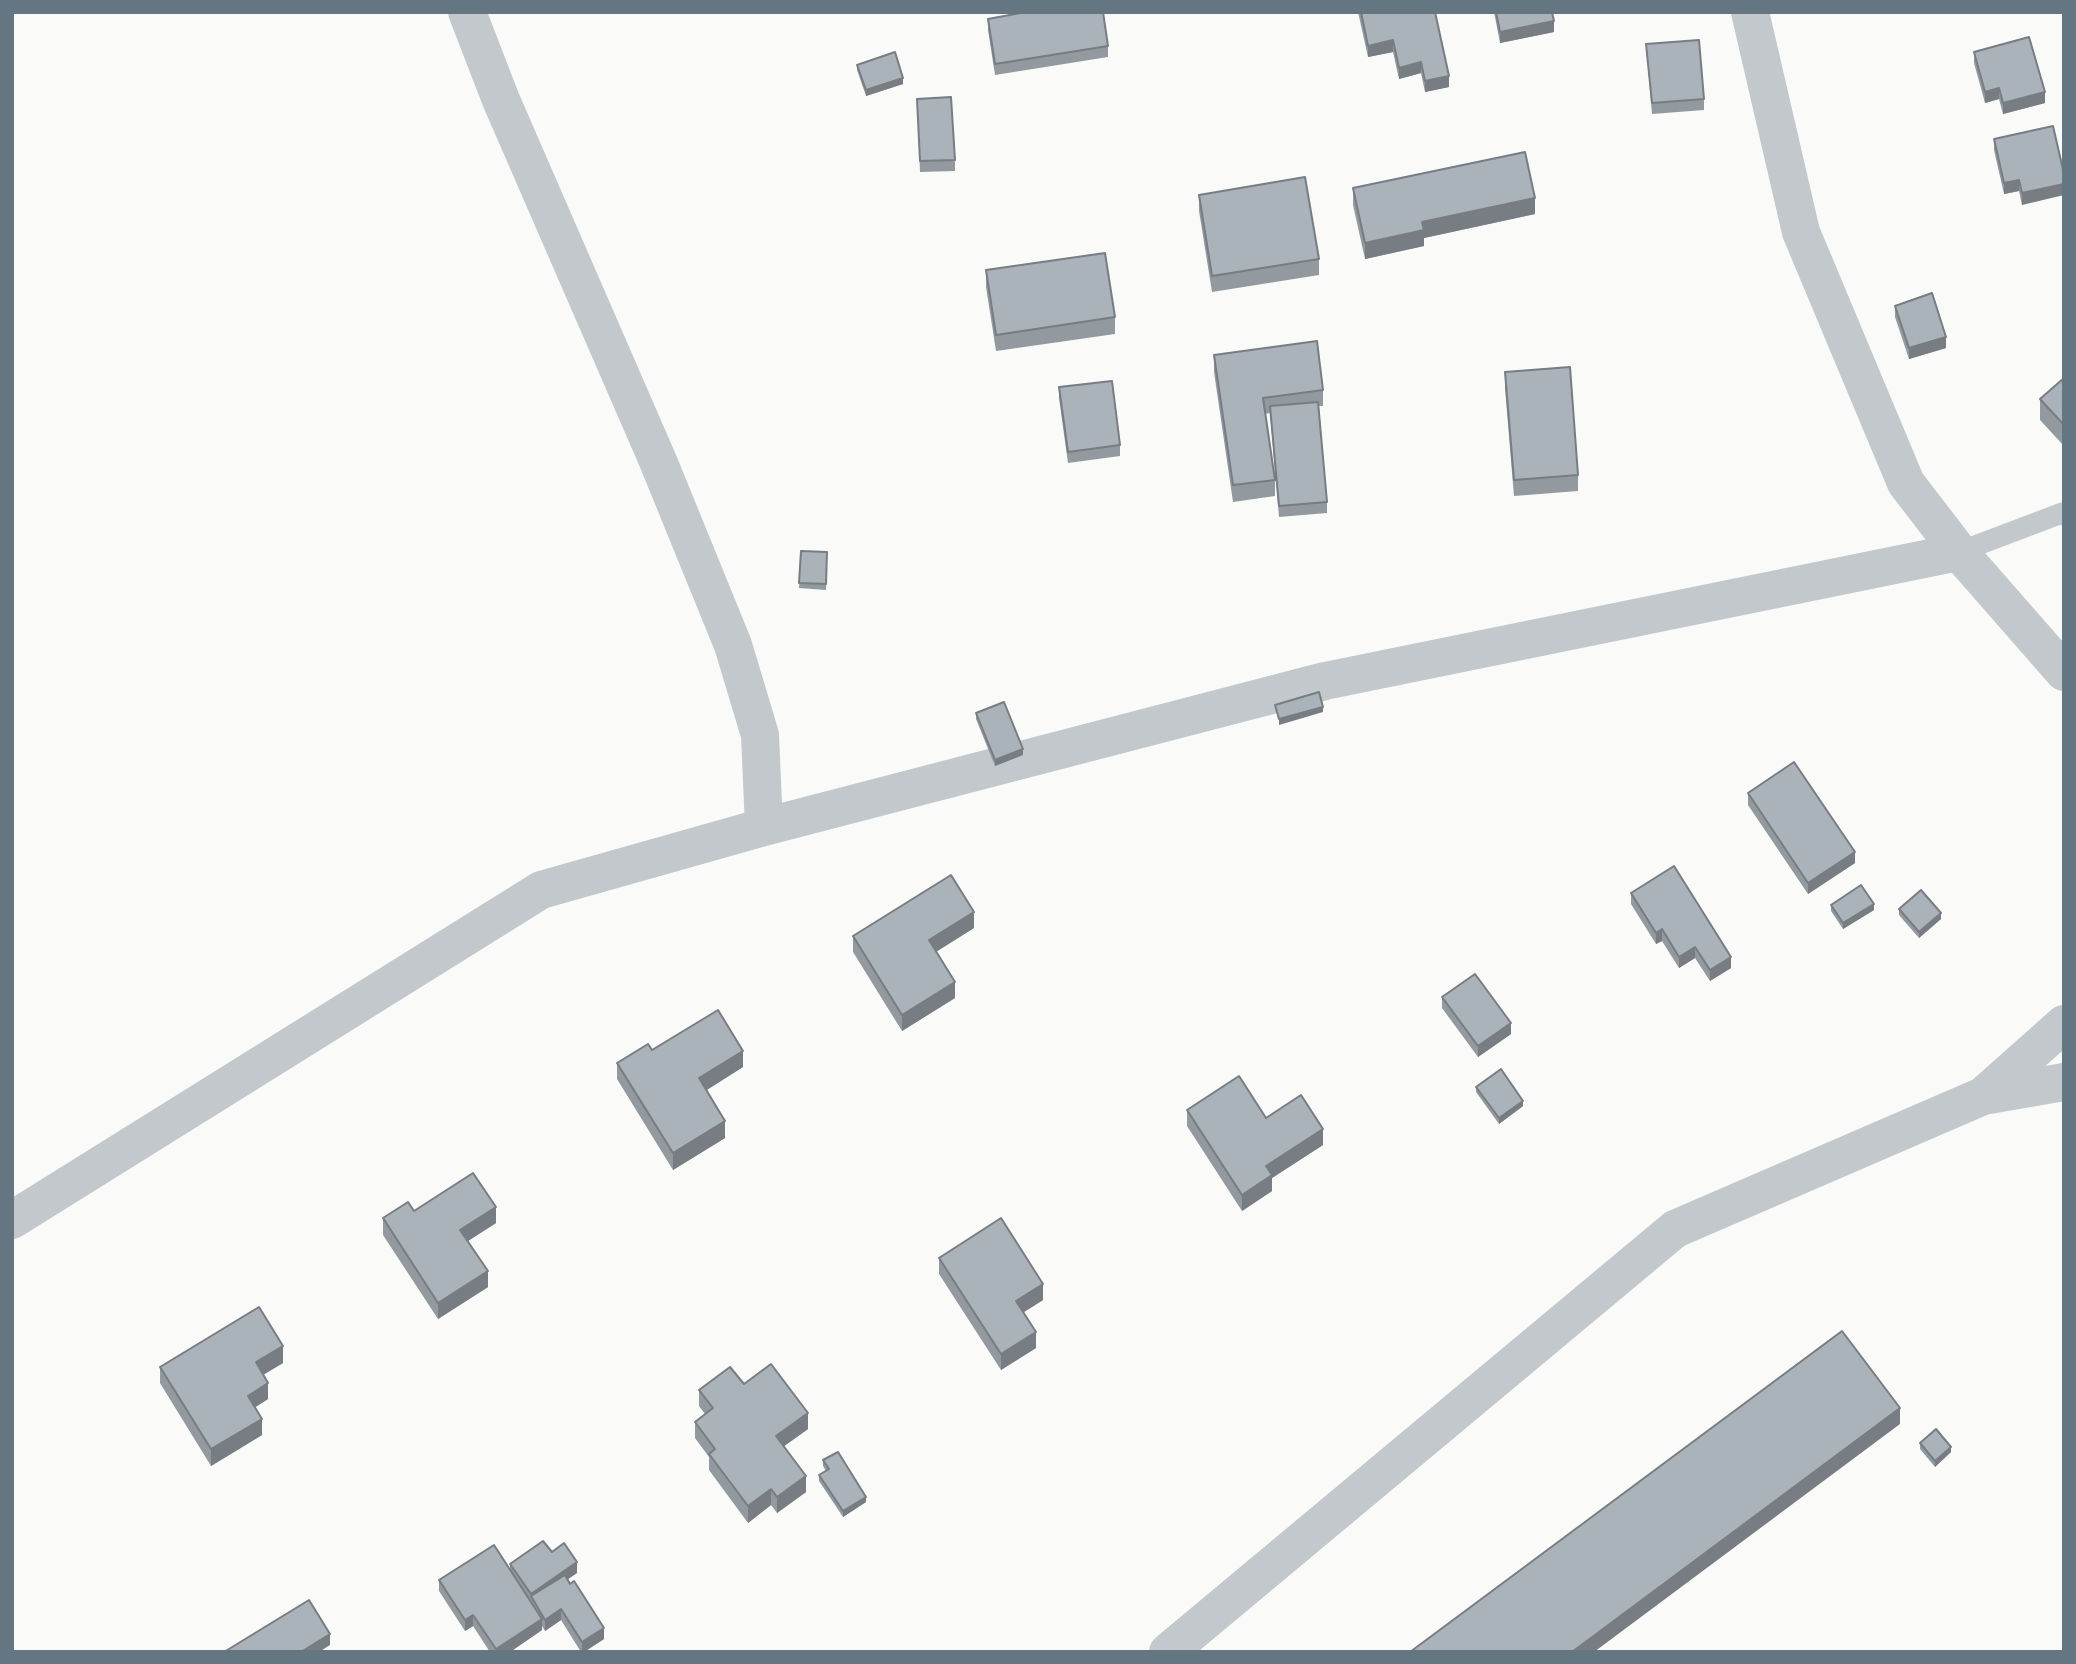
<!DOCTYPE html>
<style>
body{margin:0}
#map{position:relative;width:2076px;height:1664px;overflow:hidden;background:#fafaf8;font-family:"Roboto Condensed",sans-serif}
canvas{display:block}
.frame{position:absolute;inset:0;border:14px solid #657683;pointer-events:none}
</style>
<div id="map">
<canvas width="2076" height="1664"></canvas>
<div class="frame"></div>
</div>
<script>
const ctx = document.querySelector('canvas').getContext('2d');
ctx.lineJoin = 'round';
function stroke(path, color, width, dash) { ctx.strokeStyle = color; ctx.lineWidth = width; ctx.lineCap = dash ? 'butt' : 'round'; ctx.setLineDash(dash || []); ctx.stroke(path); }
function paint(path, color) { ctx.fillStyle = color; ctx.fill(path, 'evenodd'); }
const service = new Path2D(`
 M 1959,552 L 2062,513 L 2064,515`);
const minor = new Path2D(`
 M 467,12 L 501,100 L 658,461 L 733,645 L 760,735 L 764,827
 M 1750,12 L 1801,232 L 1906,483 L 1959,552 L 2064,672
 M 1983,1096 L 2064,1024
 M 12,1220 L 541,890 L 764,827 L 1325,681 L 1959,552
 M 1168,1652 L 1675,1229 L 1983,1096 L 2064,1082`);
const wall = new Path2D(`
 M 1358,12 L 1435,12 L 1449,87 L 1425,92 L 1421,73 L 1399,79 L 1393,52 L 1368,57 Z
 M 1494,12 L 1552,12 L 1554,32 L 1500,43 Z
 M 988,19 L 1108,46 L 1108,57 L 995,75 L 988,30 Z
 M 1646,44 L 1704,99 L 1704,110 L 1652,114 Z
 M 1974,52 L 2045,103 L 2003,114 L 1999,99 L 1985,103 L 1974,63 Z
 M 857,65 L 903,84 L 866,96 L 857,70 Z
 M 917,99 L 955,160 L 955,171 L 920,172 Z
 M 1994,139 L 2064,174 L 2022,205 L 2019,191 L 2004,194 L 1994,150 Z
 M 1353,188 L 1535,214 L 1424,238 L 1424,246 L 1365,259 L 1353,205 Z
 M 1199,195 L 1319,259 L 1319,275 L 1212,292 L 1199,211 Z
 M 986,270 L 1115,317 L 1115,334 L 996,351 L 986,287 Z
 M 1895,306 L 1946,348 L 1909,359 L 1895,317 Z
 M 1214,355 L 1323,390 L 1323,406 L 1319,406 L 1327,502 L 1327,513 L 1279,517 L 1270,413 L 1265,414 L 1275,480 L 1275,496 L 1233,502 L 1214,372 Z
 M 1505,372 L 1578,475 L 1578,491 L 1514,496 L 1505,388 Z
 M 2064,378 L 2064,446 L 2040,420 L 2040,399 Z
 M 1059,387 L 1120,445 L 1120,456 L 1068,463 L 1059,398 Z
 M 801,551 L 827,552 L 826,590 L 799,588 Z
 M 976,713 L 1023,755 L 995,766 L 976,719 Z
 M 1748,793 L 1855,863 L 1808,894 L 1748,805 Z
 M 1631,893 L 1731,968 L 1710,981 L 1695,958 L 1679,968 L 1662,941 L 1656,944 L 1631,904 Z
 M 1831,905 L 1874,910 L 1843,929 L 1831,911 Z
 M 1899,909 L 1941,919 L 1919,938 L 1899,915 Z
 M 974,928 L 936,952 L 955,998 L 902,1031 L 853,952 L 853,936 Z
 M 1442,997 L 1511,1034 L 1478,1057 L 1442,1008 Z
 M 652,1050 L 743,1067 L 706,1090 L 725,1138 L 673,1170 L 617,1079 L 617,1063 Z
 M 1476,1087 L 1523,1106 L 1499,1124 L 1476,1092 Z
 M 1187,1110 L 1266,1118 L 1323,1145 L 1272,1178 L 1272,1191 L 1242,1211 L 1187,1126 Z
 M 414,1211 L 496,1223 L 468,1241 L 488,1287 L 438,1319 L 383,1235 L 383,1218 Z
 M 939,1258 L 1043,1300 L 1024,1312 L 1036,1348 L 1001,1370 L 939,1274 Z
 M 283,1363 L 263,1375 L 268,1399 L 255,1407 L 262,1435 L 211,1466 L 160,1383 L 160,1367 Z
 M 744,1384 L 808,1429 L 784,1446 L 806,1492 L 777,1513 L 771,1505 L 748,1523 L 709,1470 L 709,1457 L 695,1438 L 695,1422 L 705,1414 L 699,1406 L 699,1390 Z
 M 1920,1443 L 1951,1452 L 1935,1467 L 1920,1449 Z
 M 823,1460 L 866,1502 L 843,1517 L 819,1481 L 819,1475 L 826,1471 L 823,1466 Z
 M 552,1552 L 577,1573 L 568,1579 L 604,1639 L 584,1652 L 581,1652 L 561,1620 L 545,1631 L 542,1626 L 542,1630 L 510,1652 L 490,1652 L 473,1626 L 465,1631 L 439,1591 L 439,1580 L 510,1570 L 510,1564 Z`);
const shadedWall = new Path2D(`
 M 1554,21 L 1554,32 L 1500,43 L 1500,32 Z
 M 1393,40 L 1393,52 L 1368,57 L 1368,46 Z
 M 1421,62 L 1421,73 L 1399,79 L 1399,68 Z
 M 1449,76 L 1449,87 L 1425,92 L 1425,81 Z
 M 903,78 L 903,84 L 866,96 L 866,90 Z
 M 1999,88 L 1999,99 L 1985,103 L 1985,92 Z
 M 2045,92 L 2045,103 L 2003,114 L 2003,103 Z
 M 2019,180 L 2019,191 L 2004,194 L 2004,183 Z
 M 2064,184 L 2064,195 L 2022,205 L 2022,193 Z
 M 1535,198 L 1535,214 L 1424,238 L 1424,246 L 1365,259 L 1365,243 L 1422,222 Z
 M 1946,337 L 1946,348 L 1909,359 L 1909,348 Z
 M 1323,707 L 1323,712 L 1279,725 L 1279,719 Z
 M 1023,749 L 1023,755 L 995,766 L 995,760 Z
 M 1855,852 L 1855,863 L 1808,894 L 1808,883 Z
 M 1874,904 L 1874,910 L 1843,929 L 1843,923 Z
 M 974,912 L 974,928 L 929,956 L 929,940 Z
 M 1941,913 L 1941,919 L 1919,938 L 1919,932 Z
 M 1662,929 L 1662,941 L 1656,944 L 1656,933 Z
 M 1695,947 L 1695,958 L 1679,968 L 1679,957 Z
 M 1731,957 L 1731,968 L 1710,981 L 1710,970 Z
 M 955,982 L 955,998 L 902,1031 L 902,1015 Z
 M 1511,1023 L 1511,1034 L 1478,1057 L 1478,1046 Z
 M 743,1051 L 743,1067 L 699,1095 L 699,1078 Z
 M 1523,1101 L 1523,1106 L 1499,1124 L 1499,1118 Z
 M 725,1121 L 725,1138 L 673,1170 L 673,1153 Z
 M 1323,1129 L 1323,1145 L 1272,1178 L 1272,1191 L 1242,1211 L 1242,1195 L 1266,1166 Z
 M 496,1207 L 496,1223 L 460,1246 L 460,1230 Z
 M 488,1271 L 488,1287 L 438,1319 L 438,1303 Z
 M 1043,1284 L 1043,1300 L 1016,1317 L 1016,1301 Z
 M 1036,1332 L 1036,1348 L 1001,1370 L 1001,1354 Z
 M 283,1346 L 283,1363 L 256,1379 L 256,1362 Z
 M 268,1383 L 268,1399 L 248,1412 L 248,1396 Z
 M 1900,1408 L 1900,1424 L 1594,1652 L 1572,1652 Z
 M 808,1413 L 808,1429 L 776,1452 L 776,1436 Z
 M 262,1419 L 262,1435 L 211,1466 L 211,1449 Z
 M 1951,1447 L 1951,1452 L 1935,1467 L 1935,1461 Z
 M 806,1476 L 806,1492 L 777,1513 L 777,1497 Z
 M 771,1489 L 771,1505 L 748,1523 L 748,1506 Z
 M 866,1497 L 866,1502 L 843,1517 L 843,1511 Z
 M 577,1562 L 577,1573 L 534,1602 L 531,1596 L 531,1594 Z
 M 561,1609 L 561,1620 L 545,1631 L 545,1620 Z
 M 473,1615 L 473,1626 L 465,1631 L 465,1620 Z
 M 542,1619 L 542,1630 L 510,1652 L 496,1652 L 496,1649 Z
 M 604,1628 L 604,1639 L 584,1652 L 582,1652 L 582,1642 Z
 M 330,1634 L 330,1645 L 319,1652 L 301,1652 Z`);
const building = new Path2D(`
 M 1026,12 L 1103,12 L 1108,46 L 995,64 L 988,19 Z
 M 1361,12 L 1435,12 L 1449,76 L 1425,81 L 1421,62 L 1399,68 L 1393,40 L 1368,46 Z
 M 1496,12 L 1552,12 L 1554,21 L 1500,32 Z
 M 2029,37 L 2045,92 L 2003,103 L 1999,88 L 1985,92 L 1974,52 Z
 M 1699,40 L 1704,99 L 1652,103 L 1646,44 Z
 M 895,52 L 903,78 L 866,90 L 857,65 Z
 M 951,97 L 955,160 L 920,161 L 917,99 Z
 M 2053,126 L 2064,174 L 2064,184 L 2022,193 L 2019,180 L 2004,183 L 1994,139 Z
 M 1525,152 L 1535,198 L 1422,222 L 1424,230 L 1365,243 L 1353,188 Z
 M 1305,177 L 1319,259 L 1212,276 L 1199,195 Z
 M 1105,253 L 1115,317 L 996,335 L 986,270 Z
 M 1932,293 L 1946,337 L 1909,348 L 1895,306 Z
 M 1317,341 L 1323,390 L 1263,398 L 1275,480 L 1233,485 L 1214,355 Z
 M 1570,367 L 1578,475 L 1514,480 L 1505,372 Z
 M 2064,378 L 2064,425 L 2040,399 Z
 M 1112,381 L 1120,445 L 1068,452 L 1059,387 Z
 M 1318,402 L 1327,502 L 1279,506 L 1270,406 Z
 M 801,551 L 827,552 L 826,584 L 799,583 Z
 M 1319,692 L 1323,707 L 1279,719 L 1275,705 Z
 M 1004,702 L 1023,749 L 995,760 L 976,713 Z
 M 1794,762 L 1855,852 L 1808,883 L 1748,793 Z
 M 1674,866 L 1731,957 L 1710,970 L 1695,947 L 1679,957 L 1662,929 L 1656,933 L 1631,893 Z
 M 951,875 L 974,912 L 929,940 L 955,982 L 902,1015 L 853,936 Z
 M 1861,885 L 1874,904 L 1843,923 L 1831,905 Z
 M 1921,890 L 1941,913 L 1919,932 L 1899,909 Z
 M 1475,974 L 1511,1023 L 1478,1046 L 1442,997 Z
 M 718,1010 L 743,1051 L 699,1078 L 725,1121 L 673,1153 L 617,1063 L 648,1044 L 652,1050 Z
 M 1501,1069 L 1523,1101 L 1499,1118 L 1476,1087 Z
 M 1239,1076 L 1266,1118 L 1301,1095 L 1323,1129 L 1266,1166 L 1272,1175 L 1242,1195 L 1187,1110 Z
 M 473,1173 L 496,1207 L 460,1230 L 488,1271 L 438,1303 L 383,1218 L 408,1202 L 414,1211 Z
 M 1001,1218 L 1043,1284 L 1016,1301 L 1036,1332 L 1001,1354 L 939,1258 Z
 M 259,1307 L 283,1346 L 256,1362 L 268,1383 L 248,1396 L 262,1419 L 211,1449 L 160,1367 Z
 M 1842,1331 L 1900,1408 L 1572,1652 L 1410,1652 Z
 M 771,1364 L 808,1413 L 776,1436 L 806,1476 L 777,1497 L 771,1489 L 748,1506 L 709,1454 L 715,1449 L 695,1422 L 713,1408 L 699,1390 L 730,1367 L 744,1384 Z
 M 1936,1429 L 1951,1447 L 1935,1461 L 1920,1443 Z
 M 838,1452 L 866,1497 L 843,1511 L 819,1475 L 829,1469 L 823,1460 Z
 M 543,1541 L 552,1552 L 564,1543 L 577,1562 L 531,1594 L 510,1564 Z
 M 494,1545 L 542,1619 L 496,1649 L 473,1615 L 465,1620 L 439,1580 Z
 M 565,1575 L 570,1584 L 574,1581 L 604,1628 L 582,1642 L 561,1609 L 545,1620 L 531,1596 Z
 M 309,1600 L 330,1634 L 301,1652 L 224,1652 Z`);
stroke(service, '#c3c8cc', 21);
stroke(minor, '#c3c8cc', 38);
paint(wall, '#929a9f');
paint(shadedWall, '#777d82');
paint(building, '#aab3b9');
stroke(building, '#777d82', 2);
</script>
